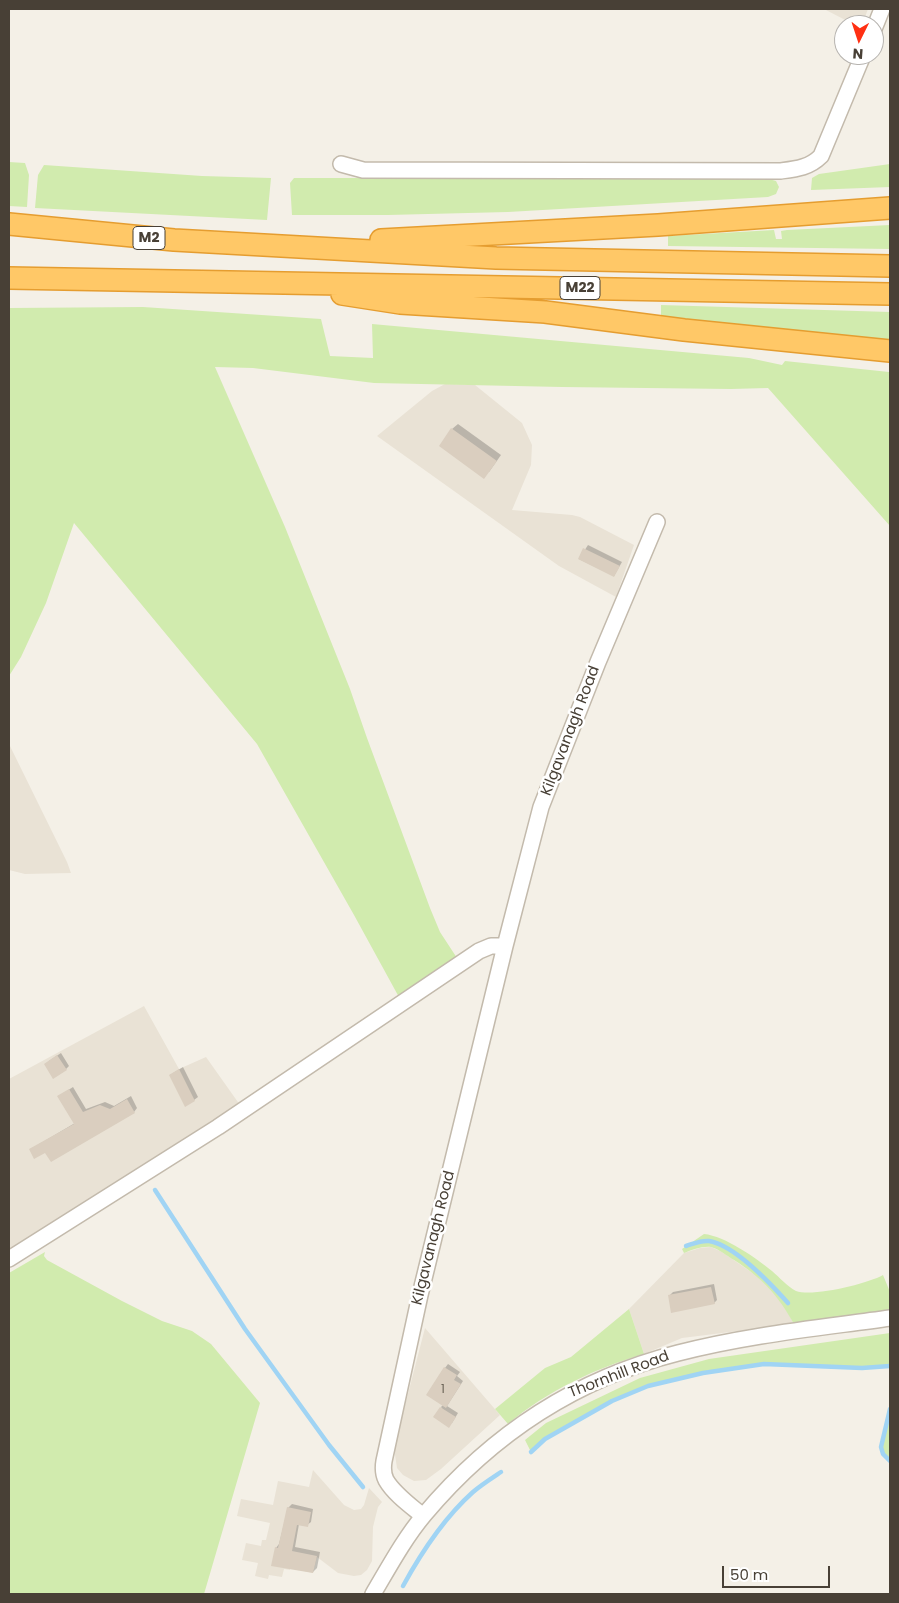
<!DOCTYPE html>
<style>
body{margin:0}
#map{position:relative;width:899px;height:1603px;overflow:hidden;background:#f4f0e7;font-family:Poppins,sans-serif}
canvas{display:block}
.frame{position:absolute;inset:0;border:10px solid #484036;pointer-events:none}
.north{position:absolute;left:834px;top:15px;width:50px;height:50px;box-sizing:border-box;background:#fff;border:1px solid #b6b3af;border-radius:50%;rotate:184deg;font-size:14px;font-weight:700;line-height:20px;text-align:center;color:#484036}
.north::after{content:'';display:block;margin:auto;width:18px;height:22px;background:#ff3013;clip-path:polygon(50% 0,100% 100%,50% 72%,0 100%)}
.scale{position:absolute;left:722px;top:1566px;width:108px;height:22px;box-sizing:border-box;border:2px solid #484036;border-top:0;padding-left:6px;font-size:15px;line-height:18px;white-space:nowrap;color:#484036;-webkit-text-stroke:4px #fff;paint-order:stroke}
</style>
<div id="map">
<canvas width="899" height="1603"></canvas>
<div class="frame"></div>
<div class="north">N</div>
<div class="scale">50 m</div>
</div>
<script>
const ctx = document.querySelector('canvas').getContext('2d');
ctx.lineJoin = 'round';
function paint(path, color) { ctx.fillStyle = color; ctx.fill(path, 'evenodd'); }
function stroke(path, color, width, dash) { ctx.strokeStyle = color; ctx.lineWidth = width; ctx.lineCap = dash ? 'butt' : 'round'; ctx.setLineDash(dash || []); ctx.stroke(path); }
function label(font, color, halo, rows, align = 'center') {
  ctx.font = font + ' Poppins,sans-serif'; ctx.lineWidth = 5; ctx.setLineDash([]); ctx.textBaseline = 'middle'; ctx.strokeStyle = halo; ctx.fillStyle = color; for (const [text, x, y, turn = 0] of rows) {
    ctx.save(); ctx.translate(x, y); ctx.rotate((+turn || 0) * Math.PI / 180); ctx.textAlign = isNaN(turn) ? turn : align; if (halo) ctx.strokeText(text, 0, 0); ctx.fillText(text, 0, 0); ctx.restore();
  }
}
const residential = new Path2D(`
 M 824,9 L 868,9 L 862,25 L 855,25 Z
 M 445,384 L 475,385 L 522,423 L 532,445 L 531,465 L 512,510 L 572,515 L 580,517 L 634,545 L 616,597 L 559,566 L 377,436 L 432,391 Z
 M 9,744 L 67,862 L 71,873 L 25,874 L 9,870 Z
 M 144,1006 L 179,1069 L 206,1057 L 240,1105 L 115,1186 L 9,1250 L 9,1079 Z
 M 711,1247 L 722,1252 L 757,1276 L 783,1303 L 794,1324 L 682,1338 L 644,1354 L 629,1309 L 684,1253 L 700,1248 Z
 M 425,1328 L 500,1415 L 441,1469 L 426,1480 L 414,1481 L 403,1475 L 397,1468 L 394,1448 Z
 M 313,1470 L 344,1505 L 354,1510 L 361,1509 L 364,1505 L 369,1488 L 382,1502 L 378,1507 L 373,1527 L 372,1561 L 367,1570 L 361,1575 L 354,1576 L 338,1573 L 317,1557 L 313,1573 L 290,1568 L 290,1570 L 284,1569 L 282,1577 L 269,1575 L 268,1579 L 255,1576 L 258,1563 L 242,1560 L 246,1543 L 261,1546 L 262,1540 L 266,1540 L 270,1523 L 237,1516 L 241,1499 L 273,1505 L 278,1481 L 309,1487 Z`);
const green = new Path2D(`
 M 9,162 L 25,163 L 29,175 L 27,207 L 9,206 Z
 M 890,164 L 890,187 L 811,190 L 812,178 L 819,174 Z
 M 44,165 L 202,176 L 271,178 L 267,220 L 35,208 L 38,175 Z
 M 294,178 L 765,178 L 776,181 L 779,187 L 776,194 L 768,197 L 508,212 L 388,215 L 292,215 L 290,183 Z
 M 890,225 L 890,249 L 668,246 L 668,236 L 774,230 L 776,239 L 782,239 L 781,231 L 787,230 Z
 M 661,305 L 890,312 L 890,341 L 661,317 Z
 M 143,307 L 321,319 L 330,356 L 373,358 L 372,324 L 749,358 L 782,365 L 785,361 L 889,372 L 890,526 L 768,388 L 731,389 L 562,387 L 374,383 L 253,368 L 215,367 L 285,527 L 350,689 L 367,738 L 430,908 L 440,932 L 457,958 L 400,999 L 354,915 L 257,744 L 74,523 L 46,603 L 21,657 L 9,676 L 9,308 Z
 M 704,1234 C 725,1236 756,1258 772,1271 C 779,1277 788,1287 796,1291 C 813,1297 867,1284 883,1275 L 890,1292 L 890,1311 L 794,1324 C 778,1295 762,1278 734,1260 C 727,1256 719,1249 711,1247 C 702,1246 692,1250 684,1253 L 682,1249 Z
 M 45,1252 L 44,1256 L 47,1260 L 122,1301 L 162,1321 L 192,1331 L 211,1344 L 260,1403 L 204,1594 L 9,1594 L 9,1273 Z
 M 629,1309 L 644,1354 C 596,1368 547,1391 508,1424 L 495,1409 L 545,1368 L 571,1357 Z
 M 890,1333 L 890,1366 L 862,1368 L 764,1364 L 703,1373 L 648,1386 L 612,1401 L 545,1439 L 531,1452 L 525,1440 L 546,1423 L 640,1378 L 709,1359 Z
 M 890,1409 L 890,1461 L 883,1454 L 881,1447 Z`);
const shadow = new Path2D(`
 M 458,424 L 501,455 L 489,472 L 452,429 Z
 M 588,545 L 622,562 L 614,576 L 579,559 Z
 M 61,1053 L 69,1066 L 66,1069 L 49,1061 Z
 M 183,1067 L 198,1097 L 194,1100 L 170,1075 Z
 M 73,1087 L 86,1109 L 105,1102 L 114,1106 L 131,1096 L 137,1108 L 134,1112 L 46,1151 L 31,1149 L 75,1123 L 59,1096 Z
 M 714,1284 L 717,1300 L 714,1303 L 669,1296 L 673,1292 Z
 M 448,1364 L 460,1372 L 457,1376 L 463,1381 L 447,1406 L 458,1413 L 452,1423 L 441,1407 L 443,1405 L 445,1368 Z
 M 292,1504 L 313,1509 L 311,1522 L 307,1525 L 299,1524 L 295,1547 L 320,1552 L 317,1568 L 313,1572 L 276,1548 L 279,1544 L 288,1508 Z`);
const stream = new Path2D(`
 M 155,1190 L 245,1329 L 329,1445 L 363,1487
 M 686,1246 C 693,1244 701,1240 709,1241 C 734,1245 771,1284 788,1303
 M 890,1409 L 881,1447 L 883,1454 L 890,1461
 M 531,1452 L 545,1439 L 612,1401 L 648,1386 L 703,1373 L 764,1364 L 862,1368 L 890,1366
 M 403,1586 C 421,1553 445,1517 473,1492 C 481,1485 492,1478 501,1472`);
const building = new Path2D(`
 M 451,428 L 497,461 L 484,479 L 439,446 Z
 M 583,548 L 620,566 L 614,577 L 578,559 Z
 M 57,1055 L 67,1070 L 53,1079 L 44,1064 Z
 M 179,1069 L 195,1101 L 185,1107 L 169,1075 Z
 M 69,1089 L 83,1112 L 100,1105 L 110,1109 L 127,1099 L 135,1113 L 51,1162 L 45,1153 L 34,1159 L 29,1149 L 74,1124 L 57,1096 Z
 M 711,1287 L 715,1304 L 671,1313 L 668,1295 Z
 M 444,1367 L 457,1375 L 454,1380 L 461,1384 L 446,1408 L 426,1395 Z
 M 440,1407 L 456,1417 L 449,1428 L 433,1417 Z
 M 287,1507 L 311,1512 L 308,1527 L 297,1525 L 292,1551 L 317,1556 L 313,1573 L 271,1566 L 275,1547 L 278,1548 Z`);
const minor = new Path2D(`
 M 874,29 L 882,9
 M 341,164 L 363,170 L 780,171 C 796,169 809,168 821,156 L 863,55
 M 9,1259 L 218,1127 L 479,951 L 491,946 L 505,946
 M 423,1516 C 411,1506 394,1494 386,1480 C 383,1474 383,1467 384,1461 L 420,1295 L 505,946 L 541,807 L 598,662 L 657,522
 M 373,1594 C 389,1567 404,1539 424,1515 C 492,1434 575,1379 678,1353 C 747,1335 819,1328 890,1318`);
const highway = new Path2D(`
 M 9,224 L 174,240 L 496,258 L 890,266
 M 381,240 L 658,225 L 890,208
 M 9,278 L 890,294
 M 342,294 L 400,303 L 545,312 L 684,330 L 890,351`);
const numberNames = [
 ["1",443,1390]
];
const shields = [
 [149,238,32],
 [580,288,40]
];
const shieldNames = [
 ["M2",149,238],
 ["M22",580,288]
];
const streetNames = [
 ["Kilgavanagh Road",571,731,-69],
 ["Kilgavanagh Road",434,1238,-76],
 ["Thornhill Road",619,1375,-21]
];
paint(residential, '#e9e2d5');
paint(green, '#d1ebae');
paint(shadow, '#0003');
stroke(stream, '#a0d4f4', 4.5);
paint(building, '#dacebf');
stroke(minor, '#c3baac', 18);
stroke(highway, '#e59d30', 24);
stroke(minor, '#fff', 15);
stroke(highway, '#ffc867', 21);
label('12px', '#6c6458', null, numberNames);
for (const [x, y, w] of shields) { const box = new Path2D(); box.roundRect(x - w / 2, y - 11.5, w, 23, 4); ctx.fillStyle = '#fff'; ctx.fill(box); stroke(box, '#484036', 1); }
label('bold 14px', '#484036', null, shieldNames);
label('15px', '#484036', '#fff', streetNames);
</script>
